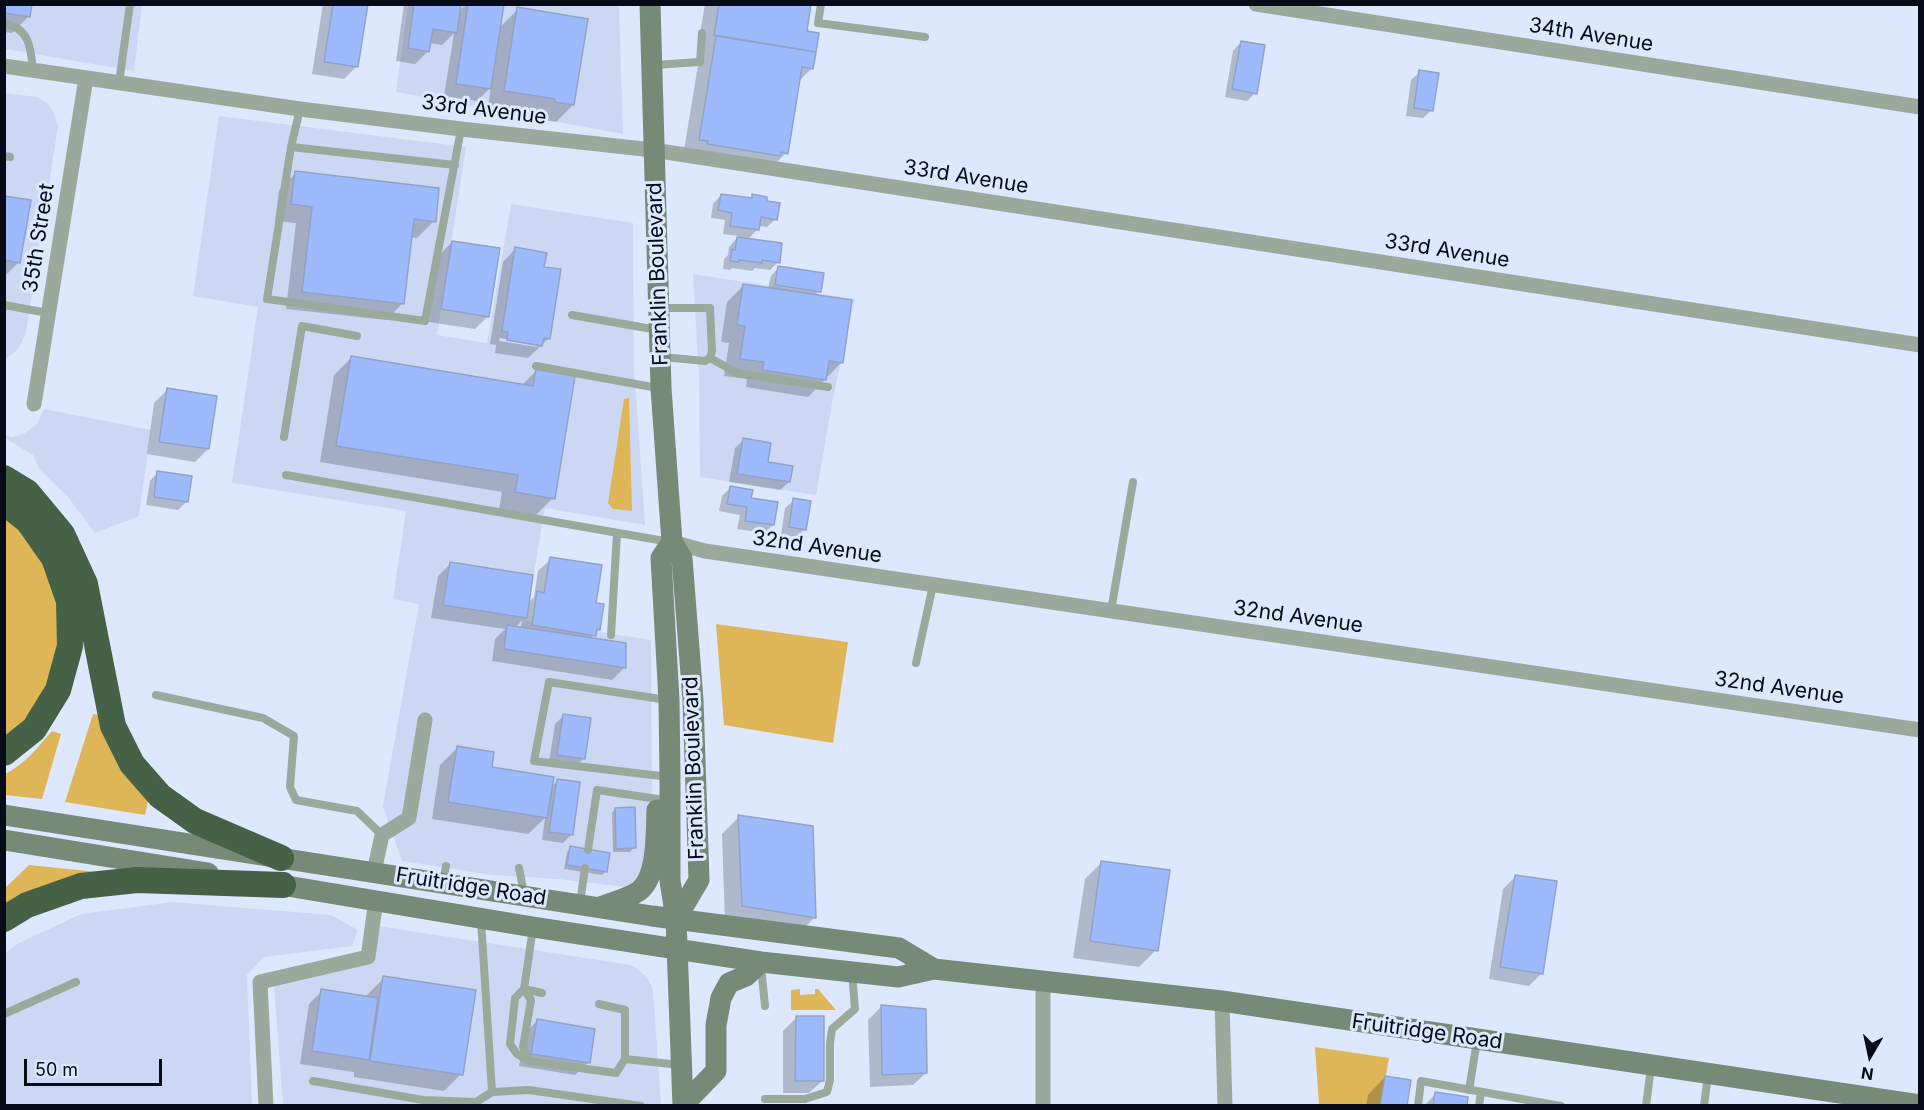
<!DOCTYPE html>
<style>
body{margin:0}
#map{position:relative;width:1924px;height:1110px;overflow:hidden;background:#dde8fe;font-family:Inter,sans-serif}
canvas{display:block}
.frame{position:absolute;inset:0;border:6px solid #060b17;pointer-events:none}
.north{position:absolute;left:1840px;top:1026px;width:60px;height:60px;-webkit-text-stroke:4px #dde8fe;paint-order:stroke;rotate:189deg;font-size:16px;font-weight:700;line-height:24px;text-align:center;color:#060b17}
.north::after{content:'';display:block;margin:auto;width:21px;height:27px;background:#060b17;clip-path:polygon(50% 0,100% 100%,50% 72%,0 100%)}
.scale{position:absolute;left:24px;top:1059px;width:138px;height:27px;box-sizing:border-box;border:3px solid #060b17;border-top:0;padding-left:8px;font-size:18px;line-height:21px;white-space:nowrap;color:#060b17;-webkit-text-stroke:4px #dde8fe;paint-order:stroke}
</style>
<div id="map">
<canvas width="1924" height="1110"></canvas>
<div class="frame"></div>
<div class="north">N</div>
<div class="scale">50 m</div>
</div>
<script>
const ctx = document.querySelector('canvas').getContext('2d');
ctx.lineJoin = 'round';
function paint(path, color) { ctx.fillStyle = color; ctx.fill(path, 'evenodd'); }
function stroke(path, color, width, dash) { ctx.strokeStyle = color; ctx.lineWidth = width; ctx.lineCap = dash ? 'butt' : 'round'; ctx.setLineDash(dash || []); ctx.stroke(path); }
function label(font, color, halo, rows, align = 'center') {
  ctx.font = font + ' Inter,sans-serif'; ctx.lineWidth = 6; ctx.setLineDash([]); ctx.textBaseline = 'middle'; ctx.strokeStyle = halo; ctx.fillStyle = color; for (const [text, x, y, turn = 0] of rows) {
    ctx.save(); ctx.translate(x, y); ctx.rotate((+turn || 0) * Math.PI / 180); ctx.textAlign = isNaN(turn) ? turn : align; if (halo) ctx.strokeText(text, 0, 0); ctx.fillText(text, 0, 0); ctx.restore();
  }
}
const built = new Path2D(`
 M 611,4 L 619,6 L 623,134 L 396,92 L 408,5 Z
 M 4,5 L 142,5 L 134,71 L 5,49 Z
 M 5,93 L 37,97 L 46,102 L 53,111 L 58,126 L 26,333 L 18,349 L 5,360 Z
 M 219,116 L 466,147 L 437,335 L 487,343 L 511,204 L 633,223 L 634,367 L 645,525 L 545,508 L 526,620 L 651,640 L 652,811 L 647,865 L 634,883 L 624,887 L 558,879 L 492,875 L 402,861 L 383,806 L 419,604 L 393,599 L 406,511 L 232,483 L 258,307 L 193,296 Z
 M 693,274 L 855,299 L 833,398 L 816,495 L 700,477 L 699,379 Z
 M 44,409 L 151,430 L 139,516 L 95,533 L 68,497 L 40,470 L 33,455 L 5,438 L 5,435 L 13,437 L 25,433 L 37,424 Z
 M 173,902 L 331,915 L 358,930 L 352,946 L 264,957 L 247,975 L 252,1105 L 5,1105 L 4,955 L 17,944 L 81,914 Z
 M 378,926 L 631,965 L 637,969 L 647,977 L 653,990 L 661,1105 L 283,1105 L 274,985 L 370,963 Z`);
const green = new Path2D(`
 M 629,398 L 632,511 L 613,509 L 608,503 L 624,399 Z
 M 5,512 L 30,534 L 60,601 L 60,631 L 53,672 L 30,714 L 5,742 Z
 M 716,624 L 848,642 L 833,743 L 724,725 Z
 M 93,714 L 101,715 L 148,801 L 145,815 L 65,802 Z
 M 52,731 L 61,734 L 42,799 L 5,795 L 5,774 C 24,765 38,747 52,731 Z
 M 29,865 L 108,873 L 5,910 L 5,888 Z
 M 800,989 L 800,995 L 815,994 L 815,989 L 818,989 L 836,1010 L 791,1010 L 791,990 Z
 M 1315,1047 L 1389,1058 L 1381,1105 L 1319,1105 Z`);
const shadow = new Path2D(`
 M 4,4 L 29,16 L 12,33 L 4,32 Z
 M 323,4 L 366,4 L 357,66 L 344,79 L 312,74 Z
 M 404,4 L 459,4 L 458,12 L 466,4 L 495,4 L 499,28 L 518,9 L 573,105 L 556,122 L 538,119 L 538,116 L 488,108 L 491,87 L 477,101 L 444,96 L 454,33 L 442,45 L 429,43 L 428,51 L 415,64 L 396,61 Z
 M 705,4 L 809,4 L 805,33 L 817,35 L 812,68 L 798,82 L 786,153 L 769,170 L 683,156 L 700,53 L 697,52 Z
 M 1241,42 L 1255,93 L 1247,101 L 1225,97 L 1233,51 Z
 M 1420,72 L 1432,110 L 1423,118 L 1406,116 L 1411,80 Z
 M 296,173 L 434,221 L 417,238 L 410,237 L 403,303 L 386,320 L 286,309 L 296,223 L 275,221 L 279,190 Z
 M 721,195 L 749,199 L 753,196 L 776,219 L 767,227 L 758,226 L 758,229 L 747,240 L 778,262 L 770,270 L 755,268 L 752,271 L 732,268 L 730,270 L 723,269 L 724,259 L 728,255 L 729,247 L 739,236 L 723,234 L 725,220 L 711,218 L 713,204 Z
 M 4,197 L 19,262 L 4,277 Z
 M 452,242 L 488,316 L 475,329 L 429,322 L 439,255 Z
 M 515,249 L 543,268 L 549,338 L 528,358 L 495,353 L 496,345 L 490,344 L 503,262 ZM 500,338 L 539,344 L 537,347 L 499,341 Z
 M 779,267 L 819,291 L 814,296 L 841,363 L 808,397 L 746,387 L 747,379 L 724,376 L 729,343 L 721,342 L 727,302 L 744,285 L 768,289 L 771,276 Z
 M 351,358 L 522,385 L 536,371 L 553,498 L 536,515 L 499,509 L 502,492 L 320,462 L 334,375 Z
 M 167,390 L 208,449 L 195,462 L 147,454 L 154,403 Z
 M 743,440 L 766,463 L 789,482 L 780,490 L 729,482 L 735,448 Z
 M 158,472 L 187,501 L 178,510 L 146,505 L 150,481 Z
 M 730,488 L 750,499 L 773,525 L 764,533 L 737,529 L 740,515 L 719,511 L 722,496 Z
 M 794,500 L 805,529 L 796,537 L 781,535 L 785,508 Z
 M 551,559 L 599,629 L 590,639 L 625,667 L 612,680 L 492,661 L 495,639 L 505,629 L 431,618 L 438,576 L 450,564 L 528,603 L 534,597 L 538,571 ZM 522,620 L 521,628 L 516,627 Z
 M 564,715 L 584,758 L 575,767 L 549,762 L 555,724 Z
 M 457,748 L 490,769 L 550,788 L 557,781 L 571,835 L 563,843 L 542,840 L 545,818 L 528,834 L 432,819 L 440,765 Z
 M 615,809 L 634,848 L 630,852 L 613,852 L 612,813 Z
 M 739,817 L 815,917 L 798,934 L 725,923 L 722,834 Z
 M 570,848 L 606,871 L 602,875 L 564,869 L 567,852 Z
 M 1102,862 L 1156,950 L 1139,967 L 1073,958 L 1085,879 Z
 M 1515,877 L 1542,973 L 1529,986 L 1489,979 L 1503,889 Z
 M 384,978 L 461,1074 L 444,1091 L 354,1077 L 354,1072 L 300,1064 L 309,1004 L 322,991 L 366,998 L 367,995 Z
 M 881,1007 L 926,1073 L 913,1085 L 870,1087 L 868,1020 Z
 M 796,1018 L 822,1081 L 809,1093 L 783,1093 L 783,1031 Z
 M 537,1021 L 588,1063 L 575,1075 L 519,1066 L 525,1033 Z
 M 1385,1077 L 1406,1106 L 1366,1106 L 1368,1095 Z
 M 1435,1094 L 1466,1106 L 1424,1106 Z`);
const building = new Path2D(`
 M 4,4 L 32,4 L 30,17 L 4,13 Z
 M 333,4 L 368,4 L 358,67 L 324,62 Z
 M 414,4 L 461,4 L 457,33 L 433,29 L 429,52 L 408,48 Z
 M 468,4 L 504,4 L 491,89 L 456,84 Z
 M 719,4 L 811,4 L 807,31 L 819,33 L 816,52 L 714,35 Z
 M 517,7 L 588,19 L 574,105 L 554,102 L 555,99 L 504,91 Z
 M 716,36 L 816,52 L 813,69 L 802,67 L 788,154 L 781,152 L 780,156 L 707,144 L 708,141 L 699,140 Z
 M 1241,41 L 1265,45 L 1257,94 L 1232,89 Z
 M 1419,70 L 1439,73 L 1433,111 L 1414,108 Z
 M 295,171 L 439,188 L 436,222 L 414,219 L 404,304 L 302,292 L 312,207 L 291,204 Z
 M 721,194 L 752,198 L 752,194 L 767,197 L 767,201 L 780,203 L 777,220 L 761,217 L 759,230 L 730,226 L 732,213 L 718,210 Z
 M 4,196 L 31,200 L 20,263 L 4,260 Z
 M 737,237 L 782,243 L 780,263 L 762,260 L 762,263 L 739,260 L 739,262 L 730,261 L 732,249 L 735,250 Z
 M 452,241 L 500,248 L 489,317 L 441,309 Z
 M 515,247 L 547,253 L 544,267 L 561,269 L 550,339 L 544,338 L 542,346 L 507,340 L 508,332 L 502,331 Z
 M 778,266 L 824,273 L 821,292 L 775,285 Z
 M 743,284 L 852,300 L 843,363 L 829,361 L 826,380 L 762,370 L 764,362 L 740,359 L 745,326 L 737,325 Z
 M 351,356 L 533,386 L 536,369 L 575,376 L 555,499 L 515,492 L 518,475 L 336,446 Z
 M 167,388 L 217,396 L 209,449 L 159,442 Z
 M 743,438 L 771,443 L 768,462 L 793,466 L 790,482 L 737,474 Z
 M 157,471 L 192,476 L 188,502 L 154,497 Z
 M 730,486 L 753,490 L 751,498 L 778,502 L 774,525 L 745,521 L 747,507 L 727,504 Z
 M 793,498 L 811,501 L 806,530 L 789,527 Z
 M 550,557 L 602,565 L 596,603 L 604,604 L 600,630 L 597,629 L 596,636 L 532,625 L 537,591 L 544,593 Z
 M 450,562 L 533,575 L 527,618 L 443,605 Z
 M 507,625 L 626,643 L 626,668 L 504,649 Z
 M 563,714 L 591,718 L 585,759 L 557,755 Z
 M 457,746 L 494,752 L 492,767 L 554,777 L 547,818 L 448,802 Z
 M 557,779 L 580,782 L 573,835 L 549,832 Z
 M 635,807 L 636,848 L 616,849 L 615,808 Z
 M 738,815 L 813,826 L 816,918 L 742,906 Z
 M 570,846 L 610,853 L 607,872 L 567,865 Z
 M 1101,861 L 1170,870 L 1158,951 L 1090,941 Z
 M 1515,875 L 1557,881 L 1543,974 L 1500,967 Z
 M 383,976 L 476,990 L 463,1075 L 370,1061 Z
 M 321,989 L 378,998 L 369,1060 L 312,1051 Z
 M 881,1005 L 926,1009 L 927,1073 L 882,1075 Z
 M 796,1016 L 824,1016 L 824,1081 L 795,1081 Z
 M 537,1019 L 595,1029 L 590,1063 L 531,1054 Z
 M 1385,1076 L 1411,1080 L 1407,1106 L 1380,1106 Z
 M 1435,1092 L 1468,1097 L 1467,1106 L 1433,1106 Z`);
const lane = new Path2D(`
 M 821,4 L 818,23 L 925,37
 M 4,24 C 30,27 31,50 33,71
 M 654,65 L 700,62 L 702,33
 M 119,83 L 130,4
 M 300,109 L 291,147 L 267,299 L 425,321 L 461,129
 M 291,147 L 455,165
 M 4,156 L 10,157
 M 4,305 L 48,313
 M 660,308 L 710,308 L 712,351 L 710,358 L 705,361 L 662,357
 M 572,315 L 658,330
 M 710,358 L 737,373 L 828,387
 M 536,366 L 658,388
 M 284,437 L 302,326 L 357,336
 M 286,475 L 670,542
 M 1111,611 L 1133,482
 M 611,635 L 617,533
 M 916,663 L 933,585
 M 156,695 L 263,718 L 294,736 L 290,787 L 296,800 L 357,811 L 382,835
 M 667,700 L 549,682 L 534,761 L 669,777
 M 588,850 L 597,790 L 658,799
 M 519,868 L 524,893
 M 443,882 L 446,866
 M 580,903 L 585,868
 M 481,920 L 492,1092
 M 533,928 L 524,989 L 542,993
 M 761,966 L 765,1006
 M 599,1004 L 625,1010 L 625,1059 L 680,1065
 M 4,1014 L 76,982
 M 529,1061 L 523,1047 L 531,1000 L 524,989 L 515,998 L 510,1044 L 517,1054 L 529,1061 L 616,1073 L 625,1059
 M 313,1081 L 423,1100 L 476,1102 L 492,1092 L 529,1090 L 641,1106
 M 1469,1090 L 1477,1041
 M 765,1099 L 805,1099 L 827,1092 L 830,1080 L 830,1043 L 832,1029 L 855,1009 L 852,972
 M 1418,1106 L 1421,1081 L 1561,1106
 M 1479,1106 L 1481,1092
 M 1646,1106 L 1651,1067
 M 1704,1106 L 1708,1075`);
const street = new Path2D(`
 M 1256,4 L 1920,107
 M 4,66 L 300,109 L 461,129 L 653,150 L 1920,345
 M 34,404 L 86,78
 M 672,542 L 705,551 L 1920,730
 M 374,872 L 382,835 L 409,818 L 425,720
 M 1222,1001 L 1225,1106
 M 266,1106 L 260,982 L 368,957 L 376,900
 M 1043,1106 L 1043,981`);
const secondary = new Path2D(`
 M 650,4 L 661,388 L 672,542 L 682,558 L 693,700 L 699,880 L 676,919
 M 672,542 L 661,558 L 669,700 L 670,777 L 670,881 L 676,919 L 683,1106
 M 4,815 L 652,916 L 899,948 L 934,969
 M 4,840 L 208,873
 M 269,883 L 533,927 L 761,962 L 898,977 L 934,969 L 1222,1001 L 1920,1105
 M 600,907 C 613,902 629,898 639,891 C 658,877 656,832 657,810
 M 683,1105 L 716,1071 L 716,1025 L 721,998 L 729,983 L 746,976 L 761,962`);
const highway = new Path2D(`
 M 4,478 L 27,492 L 62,534 L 85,584 L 113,726 L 132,764 L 160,796 L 195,821 L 281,858
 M 4,502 L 28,521 L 54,558 L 69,601 L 70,646 L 58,690 L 34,729 L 4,753
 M 4,919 L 27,905 L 81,886 L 137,880 L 283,885`);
const streetNames = [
 ["34th Avenue",1591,35,9],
 ["33rd Avenue",484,110,7],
 ["33rd Avenue",966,177,9],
 ["35th Street",39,238,-81],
 ["33rd Avenue",1447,251,9],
 ["Franklin Boulevard",658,274,-92],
 ["32nd Avenue",817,547,8],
 ["32nd Avenue",1298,617,8],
 ["32nd Avenue",1779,688,8],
 ["Franklin Boulevard",694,768,-92],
 ["Fruitridge Road",471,887,9],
 ["Fruitridge Road",1427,1032,8]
];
paint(built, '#ccd8f3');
paint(green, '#deb658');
paint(shadow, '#0003');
paint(building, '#9dbafc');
stroke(building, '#92a2c5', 1.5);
stroke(lane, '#9ba99c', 8);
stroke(street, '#9ba99c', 15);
stroke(secondary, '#768b77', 21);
stroke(highway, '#456247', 26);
label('21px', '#060b17', '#dde8fe', streetNames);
</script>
